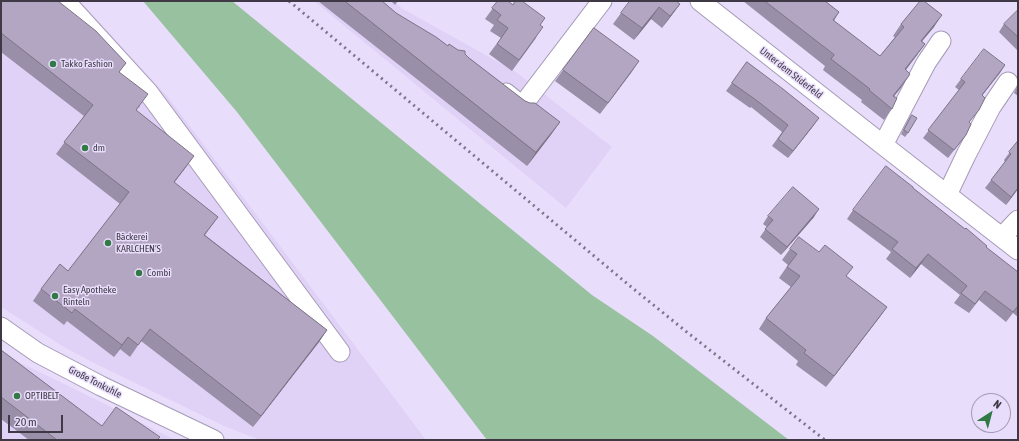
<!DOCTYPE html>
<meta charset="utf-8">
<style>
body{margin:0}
#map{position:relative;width:1019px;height:441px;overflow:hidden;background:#e9ddfc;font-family:"Asap Condensed",sans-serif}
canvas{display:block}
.frame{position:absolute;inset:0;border:2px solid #3e3945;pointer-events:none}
.north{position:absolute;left:971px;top:393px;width:40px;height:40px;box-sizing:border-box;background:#e9ddfc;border:1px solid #a59bb3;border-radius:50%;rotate:36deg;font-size:11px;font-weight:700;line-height:16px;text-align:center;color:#3e3945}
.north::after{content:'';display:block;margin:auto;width:14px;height:18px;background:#317945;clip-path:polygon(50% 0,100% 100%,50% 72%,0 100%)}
.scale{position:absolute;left:8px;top:415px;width:55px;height:18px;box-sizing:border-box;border:2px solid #3e3945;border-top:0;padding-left:5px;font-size:12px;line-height:14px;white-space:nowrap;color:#3e3945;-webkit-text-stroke:3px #e9ddfc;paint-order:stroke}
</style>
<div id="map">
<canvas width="1019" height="441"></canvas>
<div class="frame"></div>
<div class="north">N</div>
<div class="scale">20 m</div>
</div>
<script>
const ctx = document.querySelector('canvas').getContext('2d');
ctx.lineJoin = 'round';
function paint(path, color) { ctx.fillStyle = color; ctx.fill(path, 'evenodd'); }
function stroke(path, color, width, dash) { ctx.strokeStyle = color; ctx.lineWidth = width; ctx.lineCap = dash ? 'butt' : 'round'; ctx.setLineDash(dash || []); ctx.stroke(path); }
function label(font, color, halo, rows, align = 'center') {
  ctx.font = font + ' "Asap Condensed",sans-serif'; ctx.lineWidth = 3; ctx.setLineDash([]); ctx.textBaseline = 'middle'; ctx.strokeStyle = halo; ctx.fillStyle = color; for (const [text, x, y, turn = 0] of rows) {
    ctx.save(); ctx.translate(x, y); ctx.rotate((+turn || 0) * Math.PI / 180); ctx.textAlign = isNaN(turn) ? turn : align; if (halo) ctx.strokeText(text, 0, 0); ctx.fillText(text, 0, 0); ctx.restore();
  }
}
const built = new Path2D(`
 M 1,1 L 80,1 L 167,96 L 426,440 L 260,440 L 224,426 L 94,363 L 64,347 L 1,307 Z
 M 314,1 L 393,1 L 403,9 L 516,72 L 612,147 L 566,208 Z
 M 1,350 L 19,362 L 101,402 L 175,440 L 1,440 Z`);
const green = new Path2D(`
 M 143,1 L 232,1 L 592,295 L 653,336 L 789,440 L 487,440 L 237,112 Z`);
const minor = new Path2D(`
 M 65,1 L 148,92 L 340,352
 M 700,1 L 883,145 L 1018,250
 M 506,93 L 522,106 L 602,1
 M 883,145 L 926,63 L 941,41
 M 947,195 L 966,155 L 991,107 L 1008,82
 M 1002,237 L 1018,220
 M 1,327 L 38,353 L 101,386 L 214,440`);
const rail = new Path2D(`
 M 289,1 L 630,286 L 688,333 L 825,440`);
const wall = new Path2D(`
 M 1,1 L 110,46 L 126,63 L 119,72 L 140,106 L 136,110 L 186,167 L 174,183 L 218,217 L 205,235 L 327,330 L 319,342 L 253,427 L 141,341 L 130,357 L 120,349 L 114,357 L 67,321 L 64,325 L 33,301 L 41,289 L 68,271 L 120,204 L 56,154 L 84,116 L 1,52 Z
 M 318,1 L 382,1 L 396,13 L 448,46 L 465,54 L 469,58 L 525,101 L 560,122 L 550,136 L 527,166 Z
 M 391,1 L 398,1 L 395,5 Z
 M 498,1 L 540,25 L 536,38 L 512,71 L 489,54 L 501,38 L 490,31 L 494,25 L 485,19 Z
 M 743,1 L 825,1 L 839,12 L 834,21 L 880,56 L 895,37 L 893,36 L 901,24 L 934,27 L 922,41 L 925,44 L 917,55 L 906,70 L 908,77 L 894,96 L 892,109 L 884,120 L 861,102 L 862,100 L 823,70 L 825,66 Z
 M 680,4 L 662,28 L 651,19 L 634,40 L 613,24 L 621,13 Z
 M 1018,10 L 1018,51 L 999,32 L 1004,24 Z
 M 639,61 L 600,114 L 555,81 L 563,70 Z
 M 747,62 L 814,125 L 788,158 L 772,146 L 782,132 L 751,107 L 750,108 L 726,91 Z
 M 1005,65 L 982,96 L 969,122 L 966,135 L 948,158 L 923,138 L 959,90 L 955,87 L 961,79 Z
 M 1018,85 L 1018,96 L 1014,93 Z
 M 912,115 L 908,133 L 905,137 L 901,134 L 909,119 Z
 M 1018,141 L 1018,189 L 1006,205 L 985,188 L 1005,162 L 1004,160 Z
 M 913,188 L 986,248 L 1018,272 L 1018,317 L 1013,313 L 1006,322 L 979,300 L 969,313 L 954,303 L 960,295 L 921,264 L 910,278 L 886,259 L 891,252 L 847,219 L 853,210 Z
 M 768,216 L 814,217 L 781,255 L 760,237 L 767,227 L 763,224 Z
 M 790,249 L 846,276 L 887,307 L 879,318 L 826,387 L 796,365 L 798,361 L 759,329 L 766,318 L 791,287 L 779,278 L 788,265 L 782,260 Z
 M 1,350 L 102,426 L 158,440 L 29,440 L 1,419 Z`);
const shadedWall = new Path2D(`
 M 680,4 L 672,15 L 662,28 L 670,16 Z
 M 659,7 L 651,19 L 634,40 L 642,28 Z
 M 942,15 L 934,27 L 913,52 L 921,41 Z
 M 925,44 L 917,55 L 897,81 L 905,69 Z
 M 639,61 L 631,73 L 600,114 L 608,103 Z
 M 1005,65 L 1000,73 L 976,103 L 982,95 Z
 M 908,77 L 900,89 L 885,107 L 893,96 Z
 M 819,118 L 814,125 L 788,158 L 793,151 Z
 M 560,122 L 550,136 L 527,166 L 536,152 Z
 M 194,156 L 186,167 L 165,194 L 174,182 Z
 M 1018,188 L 1018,189 L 1006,205 L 1011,197 Z
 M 819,209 L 814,217 L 781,255 L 787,247 Z
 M 928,254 L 921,264 L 910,278 L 916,268 Z
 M 887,307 L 879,318 L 826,387 L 834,376 Z
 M 327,330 L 319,342 L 253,427 L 261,416 Z
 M 128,337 L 120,349 L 114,357 L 122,345 Z`);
const building = new Path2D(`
 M 1,1 L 58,1 L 96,31 L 110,46 L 126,63 L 119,72 L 148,94 L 136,110 L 194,156 L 174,182 L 218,217 L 204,235 L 327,330 L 261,416 L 150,329 L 138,345 L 128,337 L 122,345 L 75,309 L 72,313 L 41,289 L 60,264 L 68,271 L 129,192 L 64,142 L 93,105 L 1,33 Z
 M 345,1 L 382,1 L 396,13 L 436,37 L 448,46 L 449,44 L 458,50 L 465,51 L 465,54 L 469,58 L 525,101 L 530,103 L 535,103 L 560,122 L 536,152 Z
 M 498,1 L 508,1 L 513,5 L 515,1 L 522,1 L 545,18 L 540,25 L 543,27 L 519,60 L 497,44 L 508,28 L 497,20 L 501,15 L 492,8 Z
 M 630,1 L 676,1 L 680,4 L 670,16 L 659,7 L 642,28 L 621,13 Z
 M 765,1 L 825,1 L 839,12 L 833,20 L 880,56 L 904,27 L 901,24 L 920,1 L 924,1 L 942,15 L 921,41 L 925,44 L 905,69 L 910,74 L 908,77 L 893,96 L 897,98 L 892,109 L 869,90 L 870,89 L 831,59 L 834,55 Z
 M 1018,10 L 1018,37 L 1004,24 Z
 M 594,28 L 639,61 L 608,103 L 563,70 Z
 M 984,49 L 1005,65 L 982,95 L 985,98 L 979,110 L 969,122 L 971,124 L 966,135 L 954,150 L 928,130 L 965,82 L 961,79 Z
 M 747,62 L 783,89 L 819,118 L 793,151 L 778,139 L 788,125 L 756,100 L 732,83 Z
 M 912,115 L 917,118 L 908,133 L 904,130 Z
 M 1018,141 L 1018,188 L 1011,197 L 991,180 L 1011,154 L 1009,152 Z
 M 886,166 L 913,187 L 913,188 L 965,229 L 966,228 L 987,246 L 986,247 L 1018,272 L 1018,306 L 1013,312 L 985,291 L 975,304 L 961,293 L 967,286 L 928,254 L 916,268 L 892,249 L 898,242 L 853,210 Z
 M 793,187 L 819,209 L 787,247 L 765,229 L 773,220 L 768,216 Z
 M 799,237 L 819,252 L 825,245 L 853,267 L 846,276 L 887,307 L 834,376 L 804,353 L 806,350 L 766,318 L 800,276 L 787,267 L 797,254 L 790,249 Z
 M 1,350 L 102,426 L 116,407 L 160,437 L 157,440 L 57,440 L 1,397 Z`);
const markers = [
 [53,64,4,"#317945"],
 [85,148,4,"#317945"],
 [108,243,4,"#317945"],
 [139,273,4,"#317945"],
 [55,296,4,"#317945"],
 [17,396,4,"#317945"]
];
const poiNames = [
 ["Takko Fashion",61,64],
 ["dm",93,148],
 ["Bäckerei",116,237],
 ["KARLCHEN'S",116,249],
 ["Combi",147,273],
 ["Easy Apotheke",63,290],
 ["Rinteln",63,302],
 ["OPTIBELT",25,396]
];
const streetNames = [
 ["Unter dem Stiderfeld",791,73,38],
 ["Große Tonkuhle",95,382,27]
];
paint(built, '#e0d1f6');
paint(green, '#98c19f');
stroke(minor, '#a59ab6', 21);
stroke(minor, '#fff', 19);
stroke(rail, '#7d7588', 3, [2, 4]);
paint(wall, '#998fa8');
paint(shadedWall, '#7d7488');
paint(building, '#b2a6c3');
stroke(building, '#7d7488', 1);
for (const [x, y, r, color] of markers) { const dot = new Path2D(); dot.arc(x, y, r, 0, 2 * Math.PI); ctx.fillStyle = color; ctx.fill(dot); stroke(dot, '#e9ddfc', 1.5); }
label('10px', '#3e3945', '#e9ddfc', poiNames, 'left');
label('10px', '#3e3945', '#e9ddfc', streetNames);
</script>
